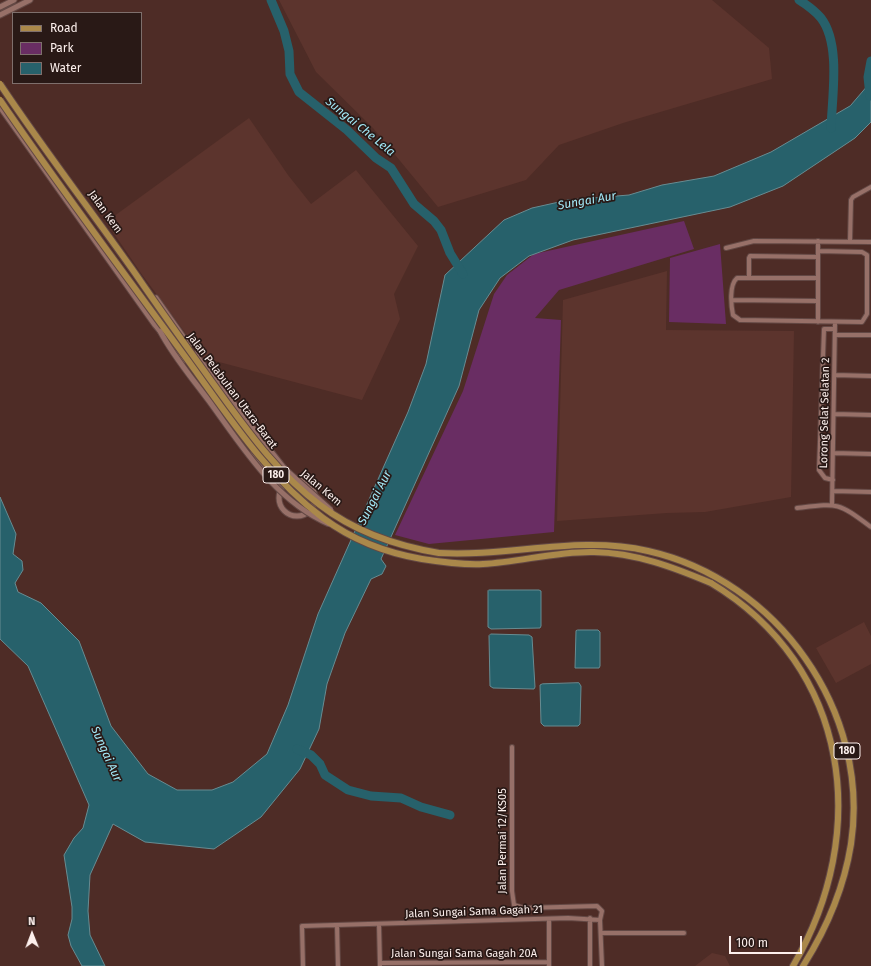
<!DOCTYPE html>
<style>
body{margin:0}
#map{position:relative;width:871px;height:966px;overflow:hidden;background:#4e2c26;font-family:"Fira Sans",sans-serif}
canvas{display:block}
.legend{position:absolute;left:12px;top:12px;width:130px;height:72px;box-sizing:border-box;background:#291916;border:1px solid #7e6f6c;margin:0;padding:5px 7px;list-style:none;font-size:12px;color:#fdf0ed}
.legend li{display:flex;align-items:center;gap:8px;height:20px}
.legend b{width:20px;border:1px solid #7e6f6c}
.north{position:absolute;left:12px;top:914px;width:40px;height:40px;-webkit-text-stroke:3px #291916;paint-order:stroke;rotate:359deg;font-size:11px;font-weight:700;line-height:16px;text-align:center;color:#fdf0ed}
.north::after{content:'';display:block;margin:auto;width:14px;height:18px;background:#fdf0ed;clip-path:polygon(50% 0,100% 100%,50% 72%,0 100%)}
.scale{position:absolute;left:729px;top:936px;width:73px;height:18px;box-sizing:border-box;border:2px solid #fdf0ed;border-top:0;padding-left:5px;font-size:12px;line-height:14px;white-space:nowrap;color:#fdf0ed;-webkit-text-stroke:3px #291916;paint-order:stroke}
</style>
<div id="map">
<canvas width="871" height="966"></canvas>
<ul class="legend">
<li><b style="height:5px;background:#aa884a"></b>Road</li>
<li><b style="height:11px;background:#692d63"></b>Park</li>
<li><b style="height:11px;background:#27616b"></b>Water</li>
</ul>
<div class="north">N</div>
<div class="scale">100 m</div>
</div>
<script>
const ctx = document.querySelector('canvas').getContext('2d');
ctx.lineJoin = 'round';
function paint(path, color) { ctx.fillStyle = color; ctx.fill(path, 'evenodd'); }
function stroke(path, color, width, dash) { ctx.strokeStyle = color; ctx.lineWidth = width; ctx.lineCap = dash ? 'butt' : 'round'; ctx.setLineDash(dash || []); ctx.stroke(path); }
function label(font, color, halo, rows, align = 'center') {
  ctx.font = font + ' "Fira Sans",sans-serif'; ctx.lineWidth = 3.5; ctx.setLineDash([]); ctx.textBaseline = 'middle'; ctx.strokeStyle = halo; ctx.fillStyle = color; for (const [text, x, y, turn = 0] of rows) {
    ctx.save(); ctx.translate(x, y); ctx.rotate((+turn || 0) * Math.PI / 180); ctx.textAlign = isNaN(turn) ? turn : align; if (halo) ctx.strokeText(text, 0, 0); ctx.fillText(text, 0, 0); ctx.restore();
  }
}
const built = new Path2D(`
 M 279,0 L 712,0 L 769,48 L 772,79 L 623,123 L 559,145 L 526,180 L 438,207 L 373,128 L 316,72 Z
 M 249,118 L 288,175 L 311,204 L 356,170 L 418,246 L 394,294 L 400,319 L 362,400 L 204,358 L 143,276 L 106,222 Z
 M 667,271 L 666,330 L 794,331 L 791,497 L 705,512 L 667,513 L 557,521 L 563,300 Z
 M 864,622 L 871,636 L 871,664 L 836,683 L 816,648 Z
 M 712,953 L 725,956 L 730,966 L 695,966 Z`);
const green = new Path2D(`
 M 684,221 L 694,249 L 559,290 L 535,318 L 561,320 L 554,532 L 429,544 L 395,535 L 463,391 L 494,294 L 507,275 L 534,254 Z
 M 720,244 L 726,324 L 669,322 L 670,258 Z`);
const water = new Path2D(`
 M 871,82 L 871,122 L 855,138 L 783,186 L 730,207 L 573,240 L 529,256 L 500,278 L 479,310 L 459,386 L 381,559 L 386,566 L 382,574 L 371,579 L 345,633 L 327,684 L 319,729 L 300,769 L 261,817 L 214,849 L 145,842 L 113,824 L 90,875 L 88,911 L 90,935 L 105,966 L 82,966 L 71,946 L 68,935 L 72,919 L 72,907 L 64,855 L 74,838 L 83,828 L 89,805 L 28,666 L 0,639 L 0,497 L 16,534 L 13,554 L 22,561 L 23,570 L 15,583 L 18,592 L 41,603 L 79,641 L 111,726 L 148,774 L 177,790 L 212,790 L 233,782 L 267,754 L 288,705 L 318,614 L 408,412 L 426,364 L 445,275 L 504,220 L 532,208 L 568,200 L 629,195 L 662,185 L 714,176 L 771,152 L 850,106 Z
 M 489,590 L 539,590 L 541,591 L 541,626 L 540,628 L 491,629 L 488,627 L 488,591 Z
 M 578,630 L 598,630 L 600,632 L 600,666 L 599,668 L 575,668 L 576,631 Z
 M 491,634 L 529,635 L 532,637 L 535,687 L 534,689 L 493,688 L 490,686 L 489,636 Z
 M 579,683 L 581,686 L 580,724 L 578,726 L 544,726 L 541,723 L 540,685 L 542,684 Z`);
const river = new Path2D(`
 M 271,0 L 284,31 L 289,51 L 290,74 L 299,92 L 347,130 L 376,158 L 391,168 L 414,204 L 434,221 L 441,230 L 450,253 L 463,274
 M 799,0 C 807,5 815,11 821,18 C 841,44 832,97 831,128
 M 870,96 L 868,77 L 871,61
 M 297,749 L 311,755 L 320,764 L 325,775 L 348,790 L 371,796 L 401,798 L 421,807 L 450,815`);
const minor = new Path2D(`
 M 850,242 L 851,200 L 853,197 L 871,187
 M 726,248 L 754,241 L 871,242
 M 749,277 L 749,258 L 750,256 L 818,257
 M 818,278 L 737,278 C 729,285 731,305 733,315 L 740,320 L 862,322 L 867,314 L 867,255 L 862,252 L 818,251
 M 732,300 L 817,301
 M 818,322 L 818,241
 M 836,335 L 871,335
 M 835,375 L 871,376
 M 835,414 L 871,415
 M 834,453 L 871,454
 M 833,480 L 825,478 L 819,470 L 824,329 L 835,329
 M 833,491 L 871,492
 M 832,504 L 835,323
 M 797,508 C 839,503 837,502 871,527
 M 512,747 L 512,891 L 514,905 L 524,908 L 597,906 L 602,911 L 600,920
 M 590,918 L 590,966
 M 549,919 L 549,966
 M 379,924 L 380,966
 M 337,925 L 338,966
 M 601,933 L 684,933
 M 380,963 L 549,962
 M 303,966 L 302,926 L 568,918 L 600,920 L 602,966`);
const tertiary = new Path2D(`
 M 0,7 L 14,0
 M 0,15 L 30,0
 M 0,107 L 155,325 L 184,360
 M 156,298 L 189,345
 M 195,354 L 284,468
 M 253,453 L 264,468 L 282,488
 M279 498a18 18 0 1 1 36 0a18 18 0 1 1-36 0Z`);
const primary = new Path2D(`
 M 439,553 C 510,557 578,535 648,551 C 777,580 871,711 851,844 C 844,888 827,928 803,966
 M 711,583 C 851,667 871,833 793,966`);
const tertiaryBridge = new Path2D(`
 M 160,331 C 173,356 192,378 209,401 C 242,446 275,501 329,524
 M 284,468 L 331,510`);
const primaryBridge = new Path2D(`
 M 0,84 C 44,150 92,212 137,276 C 165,317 194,357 223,397 C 252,437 280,475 320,505 C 354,531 397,546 439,553
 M 0,100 C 58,185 120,268 181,351 C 224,409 264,474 323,518 C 351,539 387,553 422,559 C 441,562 463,565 483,564 C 520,562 557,551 594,552 C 636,553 673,567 711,583`);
const shields = [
 [276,475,26],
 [847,751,26]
];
const shieldNames = [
 ["180",276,475],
 ["180",847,751]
];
const streetNames = [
 ["Jalan Kem",105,212,54],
 ["Jalan Pelabuhan Utara-Barat",232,391,53],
 ["Lorong Selat Selatan 2",825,413,-89],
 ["Jalan Kem",321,488,40],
 ["Jalan Permai 12/KS05",503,841,-90],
 ["Jalan Sungai Sama Gagah 21",474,912,-2],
 ["Jalan Sungai Sama Gagah 20A",464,954]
];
const waterNames = [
 ["Sungai Che Lela",360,127,39],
 ["Sungai Aur",587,201,-10],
 ["Sungai Aur",375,498,-63],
 ["Sungai Aur",106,754,66]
];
paint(built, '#5c342d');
paint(green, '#692d63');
paint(water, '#27616b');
stroke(water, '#678c92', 1);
stroke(river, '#27616b', 9);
stroke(minor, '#634844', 6);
stroke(tertiary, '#634844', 7);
stroke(primary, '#634844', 8);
stroke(minor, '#977068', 4);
stroke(tertiary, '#977068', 5);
stroke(primary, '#aa884a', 6);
stroke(tertiaryBridge, '#634844', 7, []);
stroke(primaryBridge, '#634844', 8, []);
stroke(tertiaryBridge, '#977068', 5);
stroke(primaryBridge, '#aa884a', 6);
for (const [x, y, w] of shields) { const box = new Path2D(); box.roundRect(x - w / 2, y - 8, w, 16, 3); ctx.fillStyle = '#291916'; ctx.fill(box); stroke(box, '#fdf0ed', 1); }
label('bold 10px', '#fdf0ed', null, shieldNames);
label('11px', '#fdf0ed', '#291916', streetNames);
label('italic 12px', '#a3eaf8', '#291916', waterNames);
</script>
